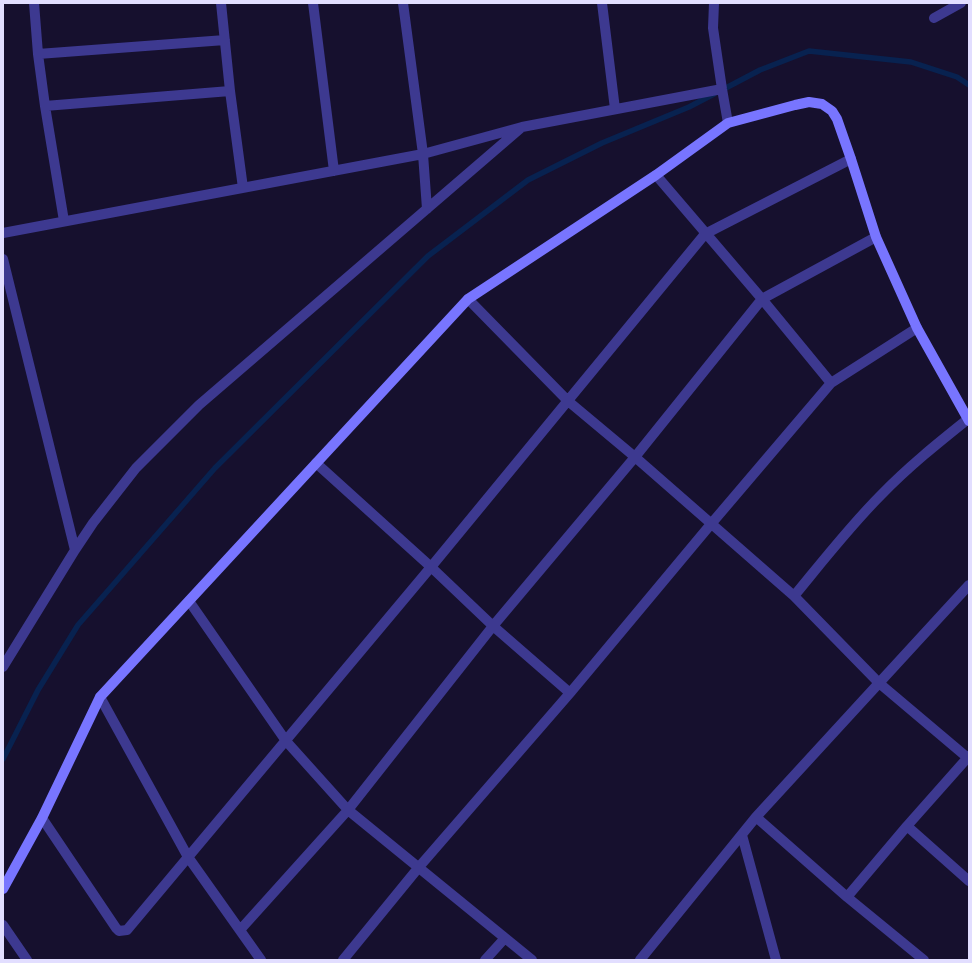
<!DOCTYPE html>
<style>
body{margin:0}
#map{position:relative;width:972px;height:963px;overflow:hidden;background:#16102e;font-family:"DM Sans",sans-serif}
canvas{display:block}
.frame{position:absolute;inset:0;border:4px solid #e2deff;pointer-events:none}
</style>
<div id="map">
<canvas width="972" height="963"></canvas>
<div class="frame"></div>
</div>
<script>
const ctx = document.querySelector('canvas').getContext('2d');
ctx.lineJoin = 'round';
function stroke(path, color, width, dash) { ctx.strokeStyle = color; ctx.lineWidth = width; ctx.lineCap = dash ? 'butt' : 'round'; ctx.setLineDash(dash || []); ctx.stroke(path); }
const stream = new Path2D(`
 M 722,90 L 760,70 L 809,51 L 911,62 L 957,77 L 969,85
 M 3,759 L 38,690 L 78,625 L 215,468 L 428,256 L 528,180 L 602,143 L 689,107 L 714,94`);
const street = new Path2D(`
 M 34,3 L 38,54 L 45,106 L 64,221
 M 221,3 L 230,91 L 243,188
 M 313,3 L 334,171
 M 403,3 L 423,154 L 427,209
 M 602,3 L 615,109
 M 714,3 L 713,28 L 722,89 L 728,123
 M 934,18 L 961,3
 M 38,54 L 225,40
 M 45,106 L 230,91
 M 656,175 L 762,299 L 831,383
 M 3,233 L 423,154 L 522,127 L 722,89
 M 3,259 L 75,550
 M 468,299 L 568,401 L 635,457 L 794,596 L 879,683 L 969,759
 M 316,463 L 431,567 L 493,626 L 570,693
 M 794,596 C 822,562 850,526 881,495 C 908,467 938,443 968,419
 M 189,601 L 286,741 L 348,810 L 532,960
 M 3,667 L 75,550 L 93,523 L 136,468 L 199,405 L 522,127
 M 100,697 L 188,857 L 261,960
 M 756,817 L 847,897 L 924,960
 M 42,818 L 116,928 L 119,931 L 127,930 L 431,567 L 705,234 L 851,159
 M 907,826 L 969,881
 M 742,835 L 776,960
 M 847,897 L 907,826 L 969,756
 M 3,925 L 27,960
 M 240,930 L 348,810 L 493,626 L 635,457 L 762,299 L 876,237
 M 343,960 L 419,867 L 570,693 L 711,524 L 831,383 L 917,328
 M 485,960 L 505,938
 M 640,960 L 756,817 L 969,585`);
const secondary = new Path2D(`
 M 3,889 L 42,818 L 100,697 L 468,299 L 656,175 L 728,123 L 795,105 L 809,102 L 822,104 L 832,111 L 837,119 L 851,159 L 876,237 L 917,328 L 969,421`);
stroke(stream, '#082250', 5.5);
stroke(street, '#3d3990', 10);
stroke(secondary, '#7875ff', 10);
</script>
